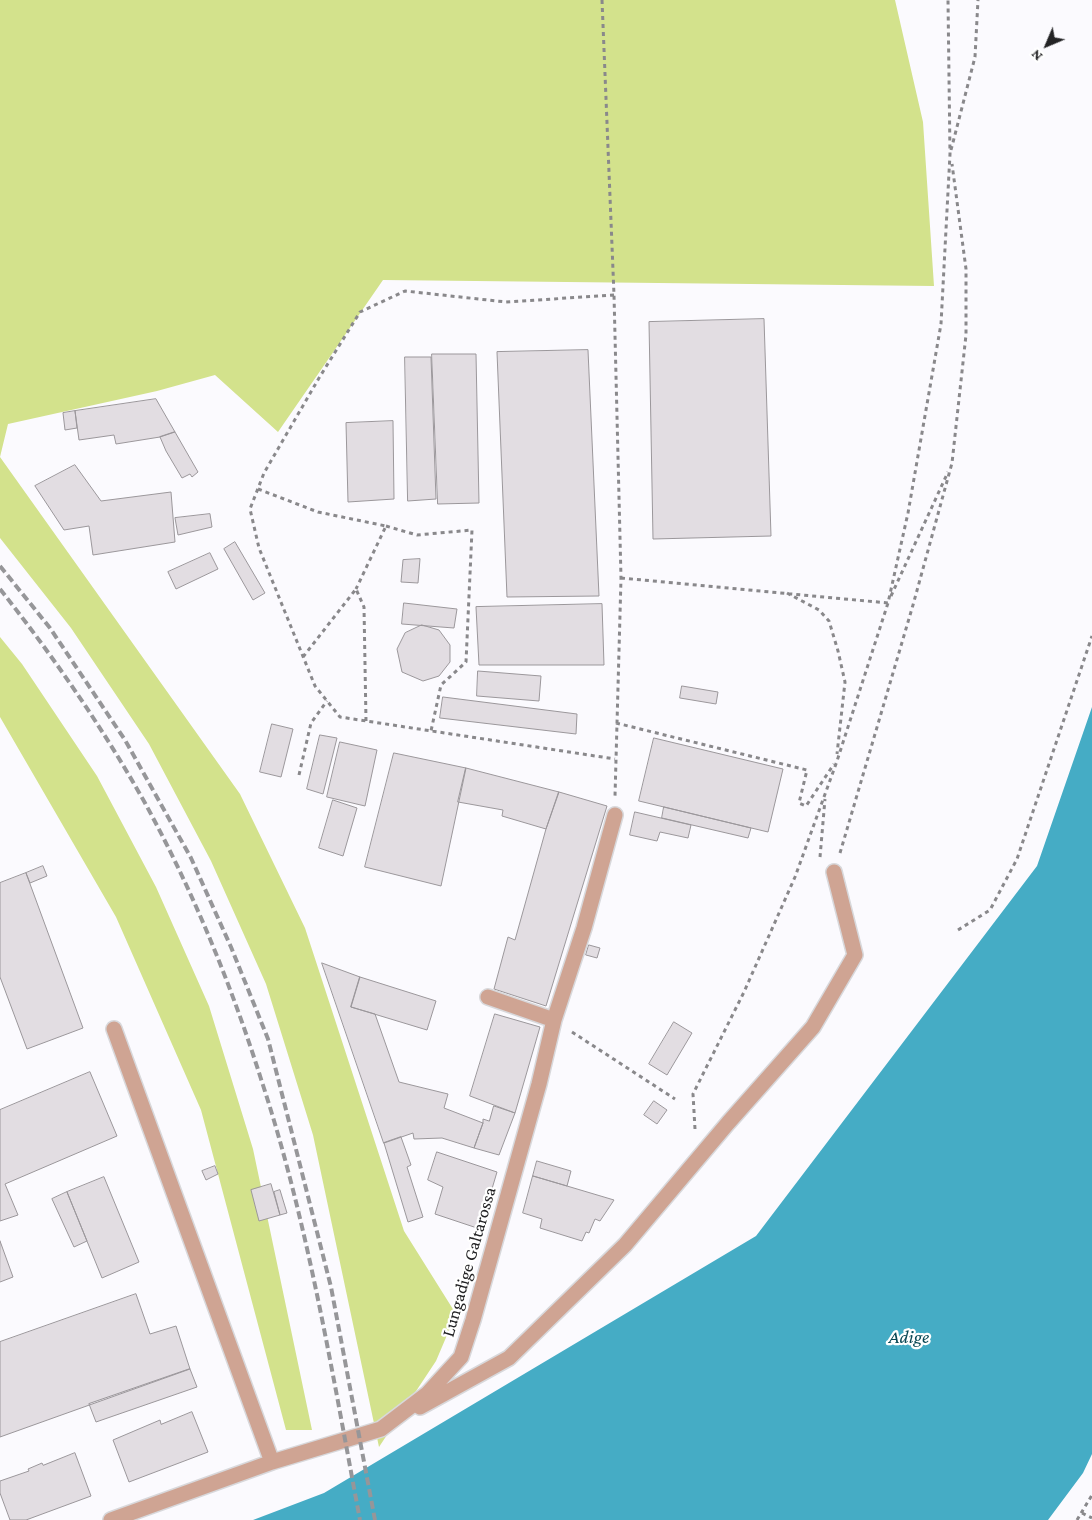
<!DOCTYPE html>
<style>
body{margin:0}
#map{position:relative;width:1092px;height:1520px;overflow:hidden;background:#fbfafe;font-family:"Crimson Pro",serif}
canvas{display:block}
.north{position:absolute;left:1022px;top:20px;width:50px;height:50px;-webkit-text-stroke:4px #fff;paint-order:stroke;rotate:225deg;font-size:14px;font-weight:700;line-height:20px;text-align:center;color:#232325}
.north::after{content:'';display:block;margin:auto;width:18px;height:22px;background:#232325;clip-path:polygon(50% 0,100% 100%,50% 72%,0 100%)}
</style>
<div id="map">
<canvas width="1092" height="1520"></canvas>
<div class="north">N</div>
</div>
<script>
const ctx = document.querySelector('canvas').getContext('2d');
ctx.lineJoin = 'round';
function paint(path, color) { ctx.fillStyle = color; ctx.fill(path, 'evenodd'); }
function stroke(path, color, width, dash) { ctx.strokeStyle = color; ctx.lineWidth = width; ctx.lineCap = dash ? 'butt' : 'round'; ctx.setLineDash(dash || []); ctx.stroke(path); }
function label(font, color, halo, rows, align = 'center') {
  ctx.font = font + ' "Crimson Pro",serif'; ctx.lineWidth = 4.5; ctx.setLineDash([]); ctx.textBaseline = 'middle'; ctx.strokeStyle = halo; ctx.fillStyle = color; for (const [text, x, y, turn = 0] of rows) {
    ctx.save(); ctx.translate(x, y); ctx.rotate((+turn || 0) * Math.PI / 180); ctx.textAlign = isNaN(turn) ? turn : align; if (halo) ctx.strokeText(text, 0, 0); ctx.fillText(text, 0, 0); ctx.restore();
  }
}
const green = new Path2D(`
 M 0,0 L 895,0 L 923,122 L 934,286 L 383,280 L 278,432 L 215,375 L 157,391 L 8,424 L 0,457 L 240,794 L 305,928 L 404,1231 L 456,1314 L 436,1361 L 379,1447 L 313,1135 L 266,984 L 211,861 L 149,744 L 71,628 L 0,538 Z
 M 0,637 L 22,664 L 97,776 L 156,887 L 209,1006 L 253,1149 L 312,1430 L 286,1430 L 201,1110 L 116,917 L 0,717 Z`);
const water = new Path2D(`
 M 1092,707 L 1092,1454 L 1083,1473 L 1048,1520 L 253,1520 L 324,1493 L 756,1236 L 1037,866 Z`);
const building = new Path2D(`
 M 764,319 L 771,536 L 653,539 L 649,322 Z
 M 588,350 L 599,596 L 507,597 L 497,352 Z
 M 432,354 L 476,354 L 479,503 L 438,504 Z
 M 405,357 L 431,357 L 436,499 L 408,501 Z
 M 156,399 L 175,432 L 160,437 L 116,444 L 114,435 L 79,440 L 75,411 Z
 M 75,411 L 77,428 L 65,430 L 63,413 Z
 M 393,421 L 394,499 L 348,502 L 346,423 Z
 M 175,432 L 198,472 L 192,477 L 190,474 L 182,478 L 166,451 L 160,437 Z
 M 75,465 L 101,501 L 171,492 L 175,542 L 93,555 L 89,526 L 64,530 L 35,486 Z
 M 210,514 L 212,527 L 178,535 L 175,518 Z
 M 235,542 L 265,593 L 253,600 L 224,549 Z
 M 210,553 L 218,569 L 176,589 L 168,572 Z
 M 420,559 L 418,583 L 401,582 L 403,560 Z
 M 404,603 L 457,609 L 454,628 L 402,624 Z
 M 602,604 L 604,665 L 479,665 L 476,607 Z
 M 422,625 L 439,630 L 450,645 L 450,662 L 439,676 L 423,681 L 402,672 L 397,649 L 405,633 Z
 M 478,671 L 541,676 L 539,701 L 477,696 Z
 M 682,686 L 718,692 L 716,704 L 680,698 Z
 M 443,697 L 577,714 L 576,734 L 440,718 Z
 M 272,724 L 293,729 L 281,777 L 260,772 Z
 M 320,735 L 337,738 L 323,794 L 307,789 Z
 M 654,738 L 783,769 L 768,832 L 639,801 Z
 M 340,742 L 377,750 L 365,806 L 327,797 Z
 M 394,753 L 466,768 L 441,886 L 365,867 Z
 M 466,768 L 559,792 L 546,829 L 502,816 L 503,810 L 458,802 Z
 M 559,792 L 607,806 L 546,1006 L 494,989 L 508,937 L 515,940 L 546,829 Z
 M 333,800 L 357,808 L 343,856 L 319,848 Z
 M 664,807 L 751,828 L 748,838 L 662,818 Z
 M 635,812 L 691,825 L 688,838 L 660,832 L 657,841 L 630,835 Z
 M 43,866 L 47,876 L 30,883 L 26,873 Z
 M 26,873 L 83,1028 L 27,1049 L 0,977 L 0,883 Z
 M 589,945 L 600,948 L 597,958 L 586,955 Z
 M 322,963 L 360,977 L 351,1007 L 375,1014 L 399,1082 L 448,1094 L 444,1108 L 483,1123 L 474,1148 L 442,1138 L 414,1139 L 413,1133 L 384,1143 Z
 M 360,977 L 436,1001 L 427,1030 L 351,1007 Z
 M 495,1014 L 540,1027 L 515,1113 L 470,1096 Z
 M 674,1022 L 692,1033 L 667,1075 L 649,1064 Z
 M 90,1072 L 117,1136 L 5,1184 L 18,1215 L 0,1221 L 0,1110 Z
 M 654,1101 L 667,1110 L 657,1124 L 644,1115 Z
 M 494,1106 L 515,1113 L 499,1155 L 474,1148 L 483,1123 L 483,1119 L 489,1121 Z
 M 401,1137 L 411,1165 L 407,1167 L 423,1217 L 408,1222 L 384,1143 Z
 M 437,1152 L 497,1172 L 480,1229 L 435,1214 L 443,1187 L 428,1180 Z
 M 537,1161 L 571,1171 L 567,1186 L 533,1176 Z
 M 215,1166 L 218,1174 L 206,1180 L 202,1171 Z
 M 533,1176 L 567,1186 L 614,1200 L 600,1221 L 595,1219 L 589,1233 L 586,1232 L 582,1241 L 540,1228 L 542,1219 L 523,1213 Z
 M 104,1177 L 139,1262 L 102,1278 L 67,1192 Z
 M 271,1184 L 280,1215 L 259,1221 L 251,1190 Z
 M 280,1190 L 287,1213 L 280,1215 L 274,1192 Z
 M 67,1192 L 87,1241 L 74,1247 L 52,1199 Z
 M 0,1241 L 13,1277 L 0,1282 Z
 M 136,1294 L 150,1334 L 176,1326 L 190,1369 L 0,1437 L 0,1342 Z
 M 190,1369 L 197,1387 L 96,1422 L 89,1404 Z
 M 192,1412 L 208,1452 L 129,1482 L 113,1440 L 160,1420 L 161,1424 Z
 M 75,1453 L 91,1496 L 26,1520 L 10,1520 L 0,1493 L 0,1481 L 29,1471 L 28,1469 L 42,1463 L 43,1465 Z`);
const path = new Path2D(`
 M 602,0 L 614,295 L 621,578 L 615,796
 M 951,150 L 975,57 L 978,0
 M 614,295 L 506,302 L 405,291 L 360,312 L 319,378 L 264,473 L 250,509 L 259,548 L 315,686 L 340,717 L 615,759
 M 258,489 L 318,512 L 386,526 L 356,589
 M 386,526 L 417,535 L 472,530 L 466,662 L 441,685 L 431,731
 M 621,578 L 888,603 L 888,601
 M 787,593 L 819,610 L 829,621 L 838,651 L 845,682 L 837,754
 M 891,596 L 948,472
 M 303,657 L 356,589 L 364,607 L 366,721
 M 616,723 L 807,770 L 799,803 L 806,806 L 834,764
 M 299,775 L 311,723 L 327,701
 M 840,853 L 913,605 L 952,463 L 966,335 L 966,269 L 952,164
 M 820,857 L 825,799
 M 958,930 L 990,910 L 1017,859 L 1092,636
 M 572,1032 L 675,1099
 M 695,1129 L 693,1094 L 744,992 L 795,877 L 837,761 L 888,603 L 908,513 L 941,324 L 950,154 L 948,0
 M 1082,1513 L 1092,1518
 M 1077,1520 L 1092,1495`);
const minor = new Path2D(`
 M 488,997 L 554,1020
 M 114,1029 L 272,1462
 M 420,1407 L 509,1358 L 625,1245 L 728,1123 L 813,1027 L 855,955 L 834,872
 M 111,1520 L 272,1462 L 381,1429 L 427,1394 L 461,1357 L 473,1320 L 539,1084 L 554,1020 L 584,928 L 615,815`);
const rail = new Path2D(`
 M 0,566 L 50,628 L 125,740 L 191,858 L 231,947 L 268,1039 L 331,1287 L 375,1520
 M 0,589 C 53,656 103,728 145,803 C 193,891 231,984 261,1079 C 308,1222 332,1372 360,1520`);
const streetNames = [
 ["Lungadige Galtarossa",469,1262,-74]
];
const waterNames = [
 ["Adige",909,1337]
];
paint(green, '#d3e28c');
paint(water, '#45acc5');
paint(building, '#e2dde2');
stroke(building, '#9b979b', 1);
stroke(minor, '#d8d8db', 18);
stroke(path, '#89888b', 3, [4, 4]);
stroke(minor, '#cfa493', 15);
stroke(rail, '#969699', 4, [8, 4]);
label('18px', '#232325', '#fff', streetNames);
label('italic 19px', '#084754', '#fff', waterNames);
</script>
